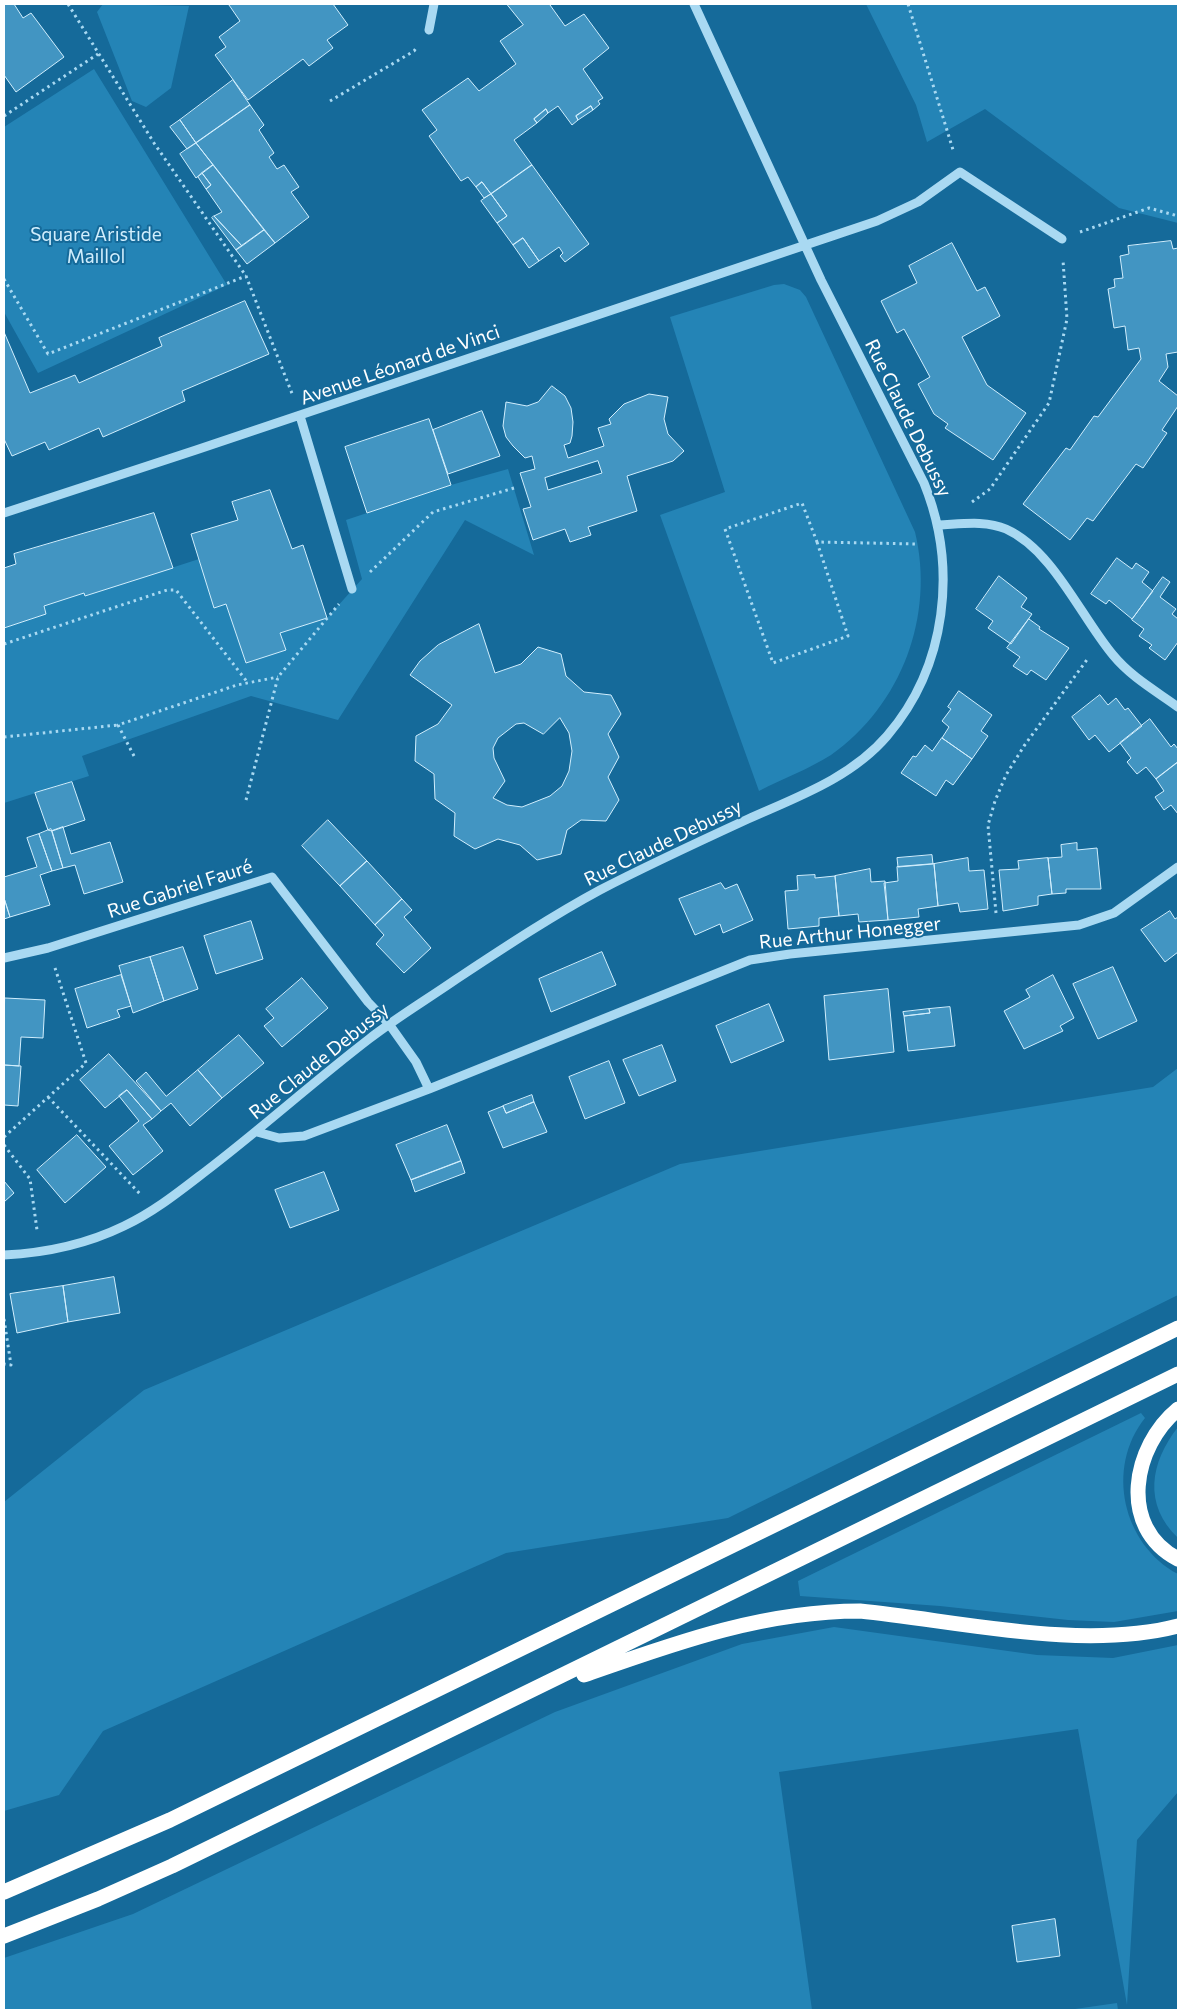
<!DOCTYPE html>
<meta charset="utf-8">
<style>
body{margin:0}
#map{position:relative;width:1182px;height:2014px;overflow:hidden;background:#156a9a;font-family:Commissioner,sans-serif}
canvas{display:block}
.frame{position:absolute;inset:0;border:5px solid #fff;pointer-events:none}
</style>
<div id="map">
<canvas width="1182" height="2014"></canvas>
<div class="frame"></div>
</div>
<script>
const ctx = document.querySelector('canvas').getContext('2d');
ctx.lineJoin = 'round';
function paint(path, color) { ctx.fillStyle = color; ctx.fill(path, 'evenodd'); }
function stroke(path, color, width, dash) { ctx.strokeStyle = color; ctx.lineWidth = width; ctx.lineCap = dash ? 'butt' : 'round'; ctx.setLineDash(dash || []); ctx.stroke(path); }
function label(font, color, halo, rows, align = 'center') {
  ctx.font = font + ' Commissioner,sans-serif'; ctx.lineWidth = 4; ctx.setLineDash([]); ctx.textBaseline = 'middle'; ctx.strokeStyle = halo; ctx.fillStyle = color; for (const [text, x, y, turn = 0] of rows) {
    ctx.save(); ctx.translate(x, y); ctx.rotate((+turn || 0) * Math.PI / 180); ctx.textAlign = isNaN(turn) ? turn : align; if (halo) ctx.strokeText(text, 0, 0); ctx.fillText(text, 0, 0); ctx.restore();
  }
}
const green = new Path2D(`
 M 103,4 L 189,6 L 171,88 L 146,107 L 132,101 L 97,12 Z
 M 866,4 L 1178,4 L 1178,223 L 1119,208 L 985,109 L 927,142 L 916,105 Z
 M 94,69 L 227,285 L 38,373 L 4,312 L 4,127 Z
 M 784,284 L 800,290 L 806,297 L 915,532 C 935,615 902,705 831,755 C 809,769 782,779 759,791 L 660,515 L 725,492 L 670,317 L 774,285 Z
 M 508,469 L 534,555 L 465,520 L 338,720 L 251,696 L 82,756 L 89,776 L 4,803 L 4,628 L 46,614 L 44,606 L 84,593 L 85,596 L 199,559 L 226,604 L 246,663 L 286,650 L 280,633 L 327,618 L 362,579 L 346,520 L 451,485 Z
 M 1178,1068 L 1178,1295 L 728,1518 L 506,1553 L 103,1731 L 59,1795 L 4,1811 L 4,1502 L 144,1390 L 680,1164 L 1153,1087 Z
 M 1141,1413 L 1145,1418 C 1105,1468 1123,1545 1178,1574 L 1178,1611 L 1114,1622 L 1068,1620 L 940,1606 L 800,1596 L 798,1581 Z
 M 1178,1427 L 1178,1538 C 1143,1504 1150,1463 1178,1427 Z
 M 834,1627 L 1037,1655 L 1113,1658 L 1178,1645 L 1178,1792 L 1137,1840 L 1127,2005 L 1078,1729 L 779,1772 L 812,2010 L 4,2010 L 4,1958 L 133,1914 L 555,1712 L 742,1644 Z
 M 1117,2003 L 1118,2010 L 1068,2010 Z`);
const building = new Path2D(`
 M 4,4 L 14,4 L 23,18 L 31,13 L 64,57 L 16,92 L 4,75 Z
 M 231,4 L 333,4 L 348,25 L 327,40 L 333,48 L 309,66 L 303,59 L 248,100 L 215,55 L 226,47 L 219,37 L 240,21 L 229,5 Z
 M 507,4 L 552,4 L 550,5 L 565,26 L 584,14 L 609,48 L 583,69 L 603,98 L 598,101 L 600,104 L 593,110 L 591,106 L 576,116 L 578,120 L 572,125 L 558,106 L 548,113 L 546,109 L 534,119 L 537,123 L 514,140 L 532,165 L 491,194 L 482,182 L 476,187 L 468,177 L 461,181 L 429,136 L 437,130 L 422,110 L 468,78 L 479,91 L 516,64 L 500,41 L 523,25 Z
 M 233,80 L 250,105 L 196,143 L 180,120 Z
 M 250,105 L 264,125 L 259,130 L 274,153 L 269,157 L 277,169 L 284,165 L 299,187 L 291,192 L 309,217 L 275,243 L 196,143 Z
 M 591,106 L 593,110 L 578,120 L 576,116 Z
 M 546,109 L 548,113 L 537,123 L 534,119 Z
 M 180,120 L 196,143 L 187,149 L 170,127 Z
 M 196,143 L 213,165 L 196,178 L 180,154 Z
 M 213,165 L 264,230 L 242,246 L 214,216 L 222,212 L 206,189 L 211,185 L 202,173 Z
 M 532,165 L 589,244 L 565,262 L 560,256 L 563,253 L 559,247 L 539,261 L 523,238 L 513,245 L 497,223 L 507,216 L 491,194 Z
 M 202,173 L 211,185 L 206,189 L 198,177 Z
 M 482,182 L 491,194 L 484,198 L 476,187 Z
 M 491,194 L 507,216 L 497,223 L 481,201 Z
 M 214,216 L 242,246 L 236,250 L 212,218 Z
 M 264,230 L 275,243 L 247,264 L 236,250 Z
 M 523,238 L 539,261 L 529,268 L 513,245 Z
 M 1171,241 L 1173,249 L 1178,248 L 1178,352 L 1166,354 L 1168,367 L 1159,381 L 1178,396 L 1178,406 L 1162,430 L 1167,433 L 1143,468 L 1136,464 L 1093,521 L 1087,518 L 1070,540 L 1023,504 L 1066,448 L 1070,450 L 1094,416 L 1098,417 L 1141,359 L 1139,348 L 1128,350 L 1125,326 L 1114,328 L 1108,289 L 1115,287 L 1114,279 L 1123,278 L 1120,256 L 1129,254 L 1128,246 Z
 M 952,243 L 977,291 L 985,287 L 1000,316 L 962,337 L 987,385 L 1026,413 L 993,460 L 945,428 L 948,424 L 934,414 L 918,384 L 930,377 L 904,329 L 897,333 L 881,301 L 917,283 L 909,266 Z
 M 245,301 L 269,354 L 182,391 L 185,401 L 103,437 L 99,428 L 49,450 L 45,442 L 12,456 L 4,439 L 4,332 L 30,393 L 75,375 L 79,383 L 162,346 L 159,338 Z
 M 552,386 L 565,396 L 571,408 L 573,422 L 572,436 L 570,443 L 564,445 L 568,458 L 604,446 L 598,428 L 611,424 L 609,419 L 624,404 L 649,394 L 668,397 L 664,419 L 668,434 L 684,451 L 673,461 L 627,476 L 637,511 L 588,527 L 591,535 L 570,542 L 565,529 L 533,540 L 523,509 L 531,507 L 520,473 L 535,469 L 532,456 L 525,458 L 513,446 L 506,437 L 503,426 L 506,402 L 527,406 L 538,402 ZM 598,461 L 602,473 L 548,490 L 545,478 Z
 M 482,411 L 500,456 L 448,474 L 433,430 Z
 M 429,419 L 451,485 L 367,513 L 345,447 Z
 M 270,490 L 292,549 L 303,545 L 327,618 L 280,633 L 286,650 L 246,663 L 226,604 L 214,608 L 191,534 L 238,520 L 232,502 Z
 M 154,513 L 173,568 L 85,596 L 84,593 L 44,606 L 46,614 L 4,628 L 4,568 L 16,564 L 14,554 Z
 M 1117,558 L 1132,569 L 1136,563 L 1149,572 L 1142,582 L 1153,591 L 1132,619 L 1109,600 L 1106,604 L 1091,594 Z
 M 999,576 L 1027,598 L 1021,607 L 1032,614 L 1011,644 L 988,628 L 993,621 L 976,609 Z
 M 1163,577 L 1170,582 L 1160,597 L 1176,609 L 1172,614 L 1178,619 L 1178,642 L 1165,660 L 1149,648 L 1152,645 L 1139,636 L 1144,629 L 1132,620 Z
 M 1029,619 L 1040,627 L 1039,629 L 1069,648 L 1046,680 L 1031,670 L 1027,675 L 1013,666 L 1020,657 L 1007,648 Z
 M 479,624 L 495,673 L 521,664 L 538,647 L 561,654 L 566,676 L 584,692 L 611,695 L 621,714 L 608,734 L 619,757 L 608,777 L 619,800 L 606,821 L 581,820 L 567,830 L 561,854 L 537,860 L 520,845 L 498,839 L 475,849 L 454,836 L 455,813 L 435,799 L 434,774 L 415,761 L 416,736 L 438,724 L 452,705 L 410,675 L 420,661 L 438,645 ZM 560,718 L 569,733 L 572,751 L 569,771 L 562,786 L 550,796 L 522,807 L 507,805 L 493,798 L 505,781 L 494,758 L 493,748 L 498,738 L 516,724 L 524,723 L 543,734 Z
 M 959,691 L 992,715 L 981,731 L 988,736 L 972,759 L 942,738 L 949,727 L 942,721 L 951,709 L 948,707 Z
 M 1100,695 L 1108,705 L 1116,698 L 1125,710 L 1128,708 L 1142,726 L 1109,752 L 1095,735 L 1089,740 L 1072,717 Z
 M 1150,719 L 1171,747 L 1174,744 L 1178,749 L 1178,762 L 1156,779 L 1146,767 L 1137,774 L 1127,762 L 1131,758 L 1120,743 Z
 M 942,738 L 972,759 L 953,785 L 946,780 L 936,796 L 901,773 L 913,756 L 916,757 L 925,745 L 932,751 Z
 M 1178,762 L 1178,814 L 1171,805 L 1164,810 L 1155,797 L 1164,791 L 1156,779 Z
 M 72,782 L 85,820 L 52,831 L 48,830 L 35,793 Z
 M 328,820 L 367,861 L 340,886 L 302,846 Z
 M 63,827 L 71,854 L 110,842 L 123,882 L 84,894 L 75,865 L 63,868 L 52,831 Z
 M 51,829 L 63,868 L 52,871 L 39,834 Z
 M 39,834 L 52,871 L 40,875 L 50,905 L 10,917 L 4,898 L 4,877 L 37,867 L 27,838 Z
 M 1077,843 L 1077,850 L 1097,848 L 1101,889 L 1066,889 L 1066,893 L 1052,894 L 1048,858 L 1062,857 L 1061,845 Z
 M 932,855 L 933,864 L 898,867 L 897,858 Z
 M 968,858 L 969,871 L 984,870 L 988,909 L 960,912 L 958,903 L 938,906 L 934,864 Z
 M 1048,858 L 1052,894 L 1038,896 L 1038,905 L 1003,911 L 999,870 L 1019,869 L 1018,861 Z
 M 367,861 L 402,899 L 375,925 L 340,886 Z
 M 934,864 L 938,906 L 918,909 L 919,917 L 888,920 L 884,883 L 898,881 L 897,867 Z
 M 870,869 L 871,882 L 885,881 L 888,920 L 859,922 L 858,914 L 839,916 L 835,876 Z
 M 815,875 L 815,878 L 835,876 L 839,916 L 819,918 L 819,926 L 788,929 L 785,891 L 798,890 L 797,876 Z
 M 721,883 L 725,889 L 737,884 L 753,920 L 723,933 L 720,924 L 695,935 L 679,899 Z
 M 4,898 L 10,917 L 4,919 Z
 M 402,899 L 412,910 L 404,917 L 431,948 L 404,973 L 376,944 L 384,935 L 375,925 Z
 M 1170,911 L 1175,919 L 1178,917 L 1178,952 L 1165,962 L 1141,930 Z
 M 251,921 L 263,959 L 216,974 L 204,936 Z
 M 183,947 L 198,989 L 164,1001 L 150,957 Z
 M 602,952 L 616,985 L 551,1012 L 539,979 Z
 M 150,957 L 164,1001 L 133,1013 L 119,966 Z
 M 1113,967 L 1137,1021 L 1098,1039 L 1073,984 Z
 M 121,975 L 131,1006 L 117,1010 L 120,1017 L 87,1028 L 75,989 Z
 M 1053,975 L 1074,1018 L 1060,1026 L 1063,1031 L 1024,1049 L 1004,1011 L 1030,997 L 1026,990 Z
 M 302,978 L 328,1008 L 282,1047 L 264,1026 L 274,1018 L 266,1009 Z
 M 888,989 L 894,1052 L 829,1060 L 824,996 Z
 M 5,998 L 45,1000 L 43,1038 L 21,1037 L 19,1066 L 4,1065 Z
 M 769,1004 L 784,1041 L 731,1063 L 716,1026 Z
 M 950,1007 L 955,1046 L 908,1051 L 904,1016 L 930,1013 L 929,1009 Z
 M 929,1009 L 930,1013 L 904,1016 L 903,1012 Z
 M 239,1035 L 264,1063 L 222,1098 L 198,1070 Z
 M 662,1045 L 676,1081 L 639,1096 L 623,1060 Z
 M 109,1054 L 161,1111 L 152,1119 L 127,1090 L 105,1108 L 80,1080 Z
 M 609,1061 L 625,1103 L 585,1119 L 569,1077 Z
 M 4,1065 L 21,1066 L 18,1106 L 4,1105 Z
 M 198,1070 L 222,1098 L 190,1126 L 171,1103 L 161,1111 L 136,1081 L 146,1072 L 166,1096 Z
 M 127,1090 L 152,1119 L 143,1125 L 163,1151 L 133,1175 L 109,1146 L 139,1121 L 119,1096 Z
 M 532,1095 L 534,1102 L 506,1113 L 503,1106 Z
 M 534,1102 L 547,1132 L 503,1148 L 488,1112 L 503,1106 L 506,1113 Z
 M 447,1125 L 461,1161 L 411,1180 L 396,1145 Z
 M 77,1135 L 106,1167 L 65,1203 L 37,1170 Z
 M 461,1161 L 465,1173 L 415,1192 L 411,1180 Z
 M 324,1172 L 339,1210 L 290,1228 L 275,1190 Z
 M 4,1181 L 14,1193 L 4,1202 Z
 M 114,1277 L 120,1313 L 68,1322 L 63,1286 Z
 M 63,1286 L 68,1322 L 17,1333 L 10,1294 Z
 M 1055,1919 L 1060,1956 L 1017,1962 L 1012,1926 Z`);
const path = new Path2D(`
 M 68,4 L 154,143 L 246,276 L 293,396
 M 908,4 L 954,153
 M 330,101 L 414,51 L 417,47
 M 4,116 L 98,54
 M 1080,232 L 1149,208 L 1178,216
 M 4,279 L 48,354 L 246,276
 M 972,502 L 990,489 L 1049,403 L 1067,319 L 1063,260
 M 817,542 L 848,636 L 773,663 L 725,529 L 802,503 L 817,542 L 918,544
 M 370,572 L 433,512 L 514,488
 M 4,644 L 167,590 L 176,590 L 248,683
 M 4,737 L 118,725
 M 134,756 L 118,725 L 237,685 L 278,677
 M 246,800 L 278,677 L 339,604
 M 996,913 L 988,825 L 995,801 L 1006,775 L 1024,746 L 1089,657
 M 48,1097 L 141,1195
 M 4,1137 L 86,1063 L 55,968
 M 4,1145 L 30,1179 L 37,1230
 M 4,1319 L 11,1365 L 4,1364`);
const minor = new Path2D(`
 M 429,30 L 434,4
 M 300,416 L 352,589
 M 4,513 L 196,450 L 877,221 L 918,202 L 960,172 L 1062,239
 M 939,525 C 961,524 986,520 1006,529 C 1053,550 1081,617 1113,655 C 1131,677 1156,691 1178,707
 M 4,958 L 48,948 L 272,877 L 368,1002 L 389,1024 L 416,1062 L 429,1089
 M 257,1132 L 279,1138 L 304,1136 L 429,1089 L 750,960 L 790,954 L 1079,925 L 1114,913 L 1178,867
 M 4,1255 C 45,1253 87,1244 124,1226 C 154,1212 180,1191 206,1171 C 261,1129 313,1082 369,1039 C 396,1018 426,1000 455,980 C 502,949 550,917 600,890 C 648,865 698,842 748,819 C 797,797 851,778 887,736 C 947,666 958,567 924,483 L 821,280 L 694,4`);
const highway = new Path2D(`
 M 1178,1409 C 1133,1446 1117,1527 1178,1559
 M 584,1675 C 675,1643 763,1611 860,1611 C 959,1621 1081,1651 1178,1626
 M 4,1892 L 170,1820 L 1178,1328
 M 4,1936 L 98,1899 L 172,1866 L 1178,1374`);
const parkNames = [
 ["Square Aristide",96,235],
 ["Maillol",96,257]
];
const streetNames = [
 ["Avenue Léonard de Vinci",400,365,-19],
 ["Rue Claude Debussy",908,418,64],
 ["Rue Claude Debussy",663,843,-26],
 ["Rue Gabriel Fauré",180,889,-18],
 ["Rue Arthur Honegger",850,933,-6],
 ["Rue Claude Debussy",319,1061,-39]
];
paint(green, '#2484b6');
paint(building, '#4295c2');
stroke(building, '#d1eefd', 1);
stroke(path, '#a9d9f2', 3, [2.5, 4]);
stroke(minor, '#a9d9f2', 9);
stroke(highway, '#fff', 15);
label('19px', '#d1eefd', '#156a9a', parkNames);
label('19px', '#fff', '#156a9a', streetNames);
</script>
